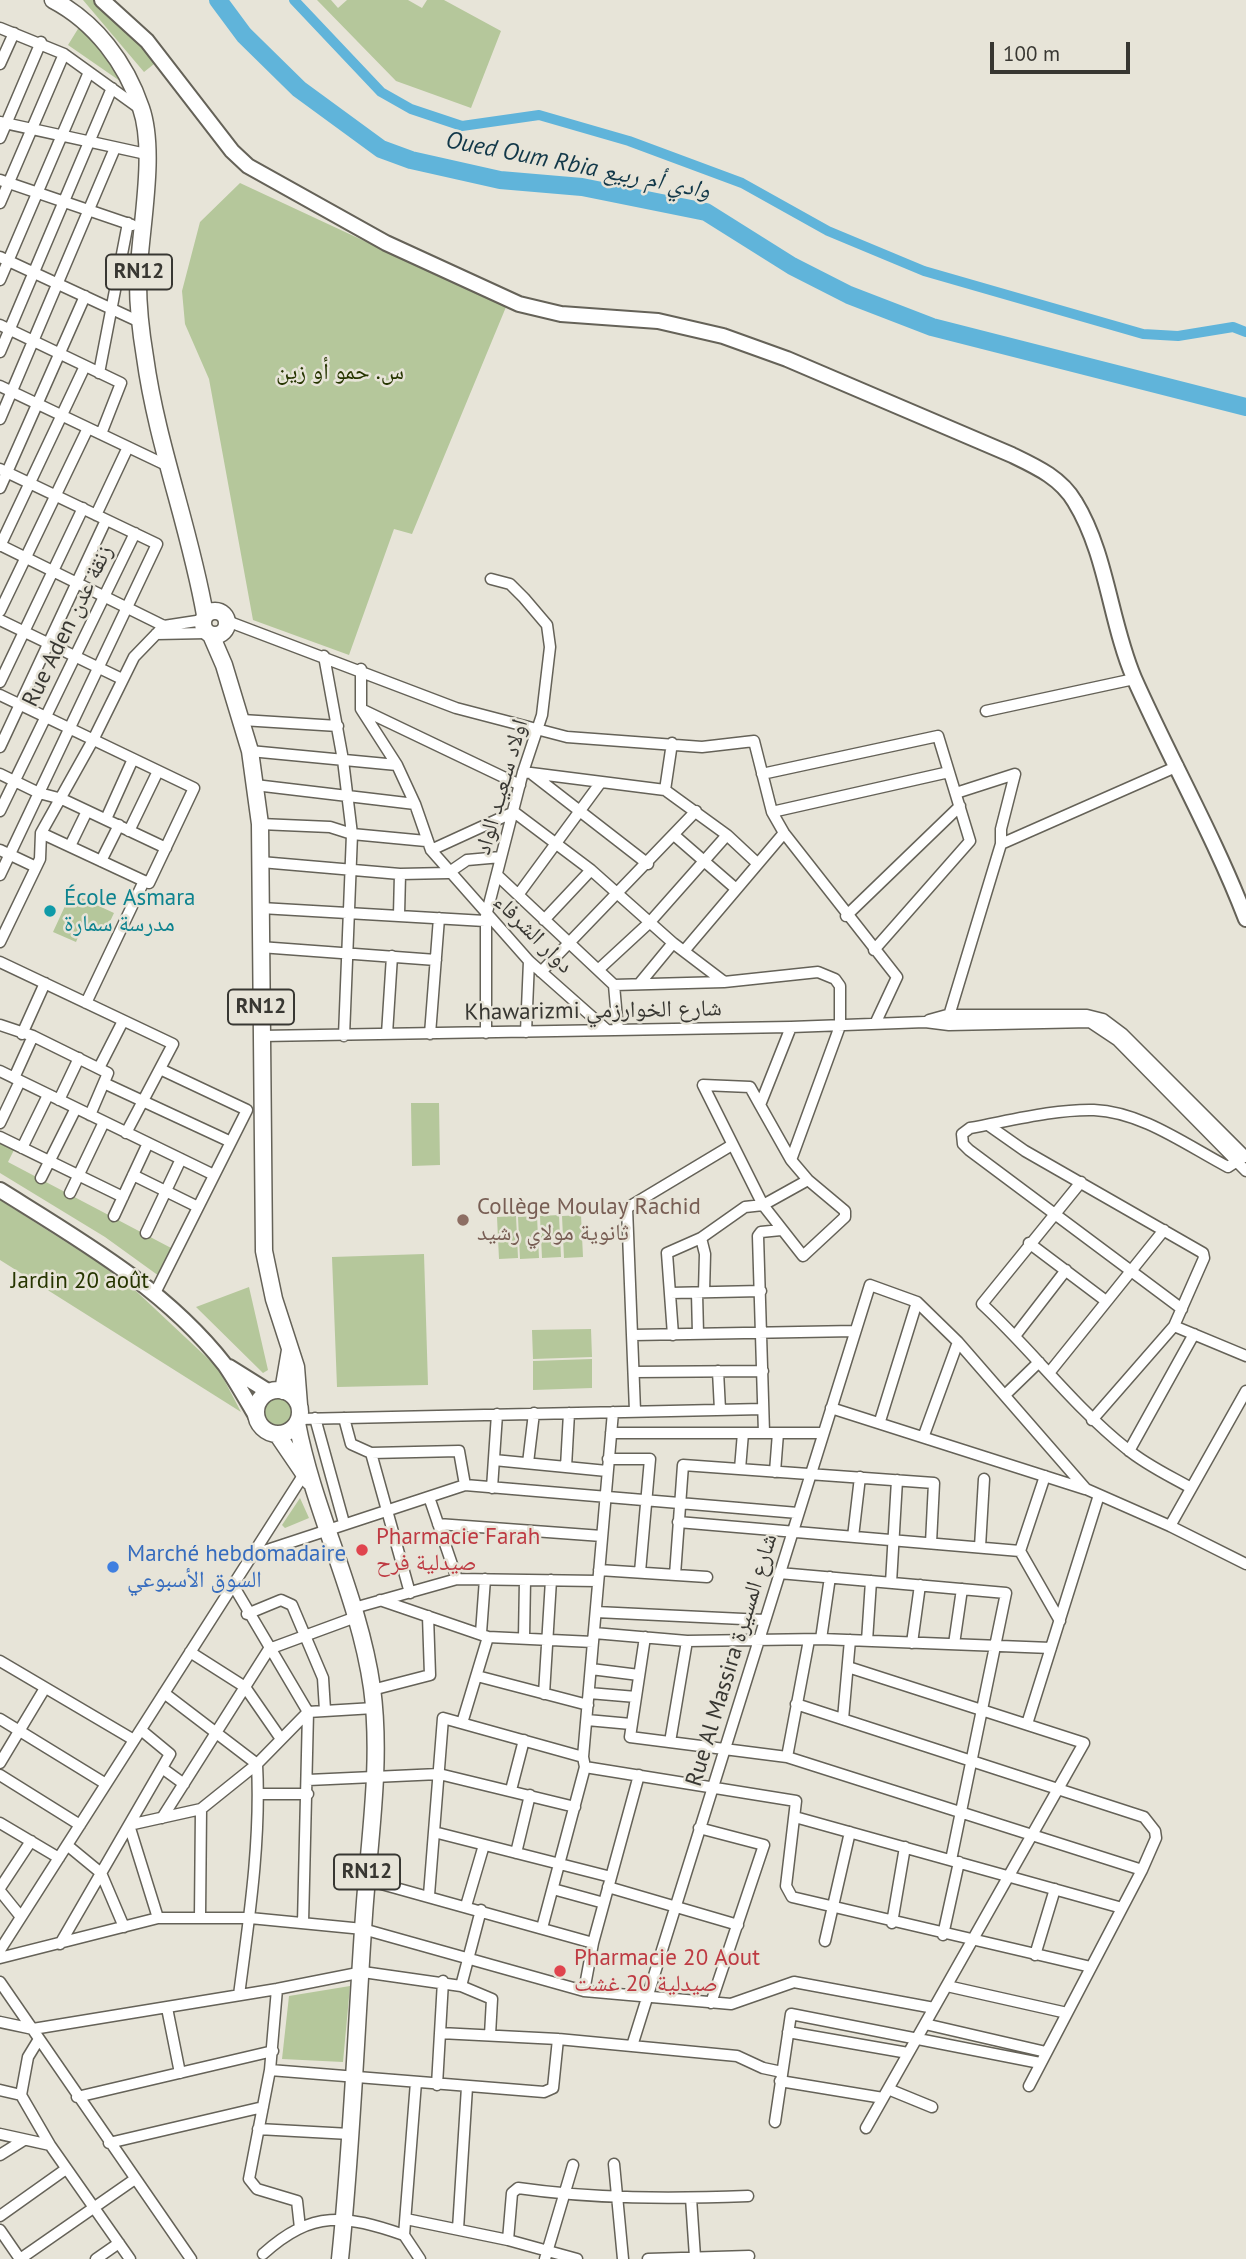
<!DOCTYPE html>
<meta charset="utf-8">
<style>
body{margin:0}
#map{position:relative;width:1246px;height:2259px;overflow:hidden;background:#e7e4d8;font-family:"PT Sans",sans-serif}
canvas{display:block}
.scale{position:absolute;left:990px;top:42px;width:140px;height:32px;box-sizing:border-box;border:4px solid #383732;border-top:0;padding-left:9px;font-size:21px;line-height:24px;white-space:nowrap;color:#383732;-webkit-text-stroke:5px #e7e4d8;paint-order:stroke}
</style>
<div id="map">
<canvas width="1246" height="2259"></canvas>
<div class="scale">100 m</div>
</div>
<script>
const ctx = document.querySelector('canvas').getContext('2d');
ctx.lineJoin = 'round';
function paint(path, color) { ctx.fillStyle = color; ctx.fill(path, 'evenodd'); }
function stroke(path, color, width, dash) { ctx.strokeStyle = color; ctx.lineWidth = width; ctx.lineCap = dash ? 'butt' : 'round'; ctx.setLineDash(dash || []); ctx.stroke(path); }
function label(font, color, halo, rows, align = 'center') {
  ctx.font = font + ' "PT Sans","Noto Naskh Arabic",sans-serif'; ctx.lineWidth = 5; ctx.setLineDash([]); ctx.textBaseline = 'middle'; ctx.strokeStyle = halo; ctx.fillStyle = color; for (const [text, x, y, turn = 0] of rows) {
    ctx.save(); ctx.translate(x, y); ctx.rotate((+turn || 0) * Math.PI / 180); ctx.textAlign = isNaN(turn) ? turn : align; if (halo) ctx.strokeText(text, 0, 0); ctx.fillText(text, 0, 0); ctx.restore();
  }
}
const green = new Path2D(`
 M 83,0 L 95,0 L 159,60 L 144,72 Z
 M 317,0 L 331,0 L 338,8 L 347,0 L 408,0 L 422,8 L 427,0 L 444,0 L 501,31 L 471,108 L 396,81 Z
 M 81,24 L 122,79 L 120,81 L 68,45 Z
 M 240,183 L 506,307 L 412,534 L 394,529 L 349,655 L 253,620 L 209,379 L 185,324 L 182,291 L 200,222 Z
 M 71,893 L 114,913 L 105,932 L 84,923 L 76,942 L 53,932 Z
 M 411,1103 L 439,1103 L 440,1165 L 412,1166 Z
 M 0,1138 L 16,1146 L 8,1162 L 173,1249 L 159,1276 L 105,1237 L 0,1173 Z
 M 0,1200 L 99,1263 L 137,1292 L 218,1368 L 241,1412 L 0,1260 Z
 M 559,1215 L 561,1257 L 542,1258 L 540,1216 Z
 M 581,1215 L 583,1257 L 564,1258 L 562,1216 Z
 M 516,1216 L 518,1258 L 499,1259 L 497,1217 Z
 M 537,1216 L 539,1258 L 520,1259 L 518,1217 Z
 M 424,1254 L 428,1385 L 337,1387 L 332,1257 Z
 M 249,1287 L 268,1370 L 263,1373 L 196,1307 Z
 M 591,1329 L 592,1357 L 533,1359 L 532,1330 Z
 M 592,1359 L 592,1388 L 533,1390 L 533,1361 Z
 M260 1412a17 17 0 1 1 34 0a17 17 0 1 1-34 0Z
 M 300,1498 L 309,1518 L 285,1528 L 282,1525 Z
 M 350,1986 L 343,2062 L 282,2059 L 289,1996 Z`);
const canal = new Path2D(`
 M 294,0 L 381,92 L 411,109 L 462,126 L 539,115 L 629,141 L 742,183 L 828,231 L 924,271 L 1143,334 L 1178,336 L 1233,327 L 1246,332`);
const river = new Path2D(`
 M 218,0 L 244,35 L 299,89 L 381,149 L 411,160 L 500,180 L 582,187 L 706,212 L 792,266 L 849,295 L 932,327 L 1246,407`);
const street = new Path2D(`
 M 0,28 L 64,54 L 139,108
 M 0,64 L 14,33
 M 0,122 L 146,154
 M 0,138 L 41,42
 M 0,180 L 132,225
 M 0,203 L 64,54
 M 0,257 L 142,323
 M 0,280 L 89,72
 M 0,325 L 121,383 L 101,434
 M 0,352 L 112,88
 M 99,373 L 128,223
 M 0,386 L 168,466
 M 0,419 L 115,148
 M 0,469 L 157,544 L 0,875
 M 0,488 L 85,296
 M 96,515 L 128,447
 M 0,545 L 164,626
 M 0,546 L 85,366
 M 0,611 L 88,428
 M 0,620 L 122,679
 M 227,621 L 456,708 L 567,737 L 702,747 L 754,741 L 772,812 L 784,833 L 897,977 L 875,1024
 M 156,634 L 207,633
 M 324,656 L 343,760 L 352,834 L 344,1036
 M 361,669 L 361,709 L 397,765 L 415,804 L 431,850 L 529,961 L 607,1030
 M 0,682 L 83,508
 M 0,695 L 194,788 L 149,883 L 144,881 L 86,1003
 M 361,709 L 520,785
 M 986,711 L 1134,679
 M 242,720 L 338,726
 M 0,747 L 106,520
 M 250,751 L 397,765
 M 523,772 L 665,790 L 727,835 L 757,863
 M 0,774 L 39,793 L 62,799 L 166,848
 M 532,774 L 648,864
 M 762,774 L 938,736 L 970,841 L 874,950
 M 255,785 L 415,804
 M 665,790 L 672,743
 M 0,811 L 135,533
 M 772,812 L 949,772
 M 106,819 L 133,759
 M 260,824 L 330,827 L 352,834 L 426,841
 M 129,831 L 158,771
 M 41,833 L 144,881
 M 674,835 L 735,888
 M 1001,844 L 1178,766
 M 70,846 L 87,811
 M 0,850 L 36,867
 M 431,850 L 514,812 L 591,870 L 673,943 L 723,981
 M 101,861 L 119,825
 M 261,862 L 400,874 L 448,873 L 467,860 L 501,857
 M 497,875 L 614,985 L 618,1030
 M 518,895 L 601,782
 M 261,908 L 485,921
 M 399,915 L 400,874
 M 846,916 L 960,806
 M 544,920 L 591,870
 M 0,942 L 40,859 L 41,833 L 93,740 L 134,657 L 164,626 L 203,620
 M 260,947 L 436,960
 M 684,951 L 784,833
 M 0,962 L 173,1044 L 126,1133
 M 598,970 L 650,922 L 727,835
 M 541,972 L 696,811
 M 640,983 L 673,943
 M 614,985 L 724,982 L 818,972 L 835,979 L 840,986 L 840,1026 L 791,1160 L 760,1105 L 791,1027
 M 948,1019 L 1001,844 L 1001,829 L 1015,774 L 956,793
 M 929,1020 L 947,1015 L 1087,1015 L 1103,1019 L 1123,1034 L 1246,1157
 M 0,1025 L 33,1036 L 108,1073 L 90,1115
 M 526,1032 L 529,961
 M 486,1033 L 486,916 L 523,772 L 542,715 L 550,647 L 547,625 L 524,598 L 510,584 L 491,579
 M 22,1034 L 45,983
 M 387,1034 L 392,956
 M 430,1034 L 439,918
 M 261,1036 L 791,1027 L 925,1022 L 949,1025 L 1090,1022 L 1117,1040 L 1246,1171
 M 99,1068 L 123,1021
 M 0,1071 L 214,1175
 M 14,1078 L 33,1036
 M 106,1084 L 231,1142
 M 59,1100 L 79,1058
 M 760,1105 L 750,1087 L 703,1085 L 763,1205 L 808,1180 L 791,1160
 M 0,1123 L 20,1081
 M 988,1125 L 1025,1151 L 1203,1253 L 1204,1258 L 1174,1326
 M 0,1137 L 123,1197
 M 22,1148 L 48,1095
 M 133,1175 L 198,1207
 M 41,1178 L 76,1108
 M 1081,1182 L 982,1304 C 1032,1350 1073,1406 1127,1449 C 1146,1465 1170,1476 1191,1488
 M 70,1193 L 104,1122
 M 114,1216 L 148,1143
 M 146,1233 L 181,1159
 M 1029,1243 L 1106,1301
 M 704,1292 L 705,1254 L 701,1238 L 745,1207 L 763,1205 L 803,1256 L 845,1217 L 845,1211 L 808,1180
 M 670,1293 L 761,1291
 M 697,1293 L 698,1334
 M 154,1295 L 247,1110 L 160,1069
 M 1182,1309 L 969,1150 L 963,1144 L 962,1134 L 970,1128 C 1009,1121 1054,1109 1094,1110 C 1142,1112 1186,1145 1228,1167 L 1245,1156
 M 633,1335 L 855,1331
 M 673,1335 L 667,1253 L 701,1238
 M 1015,1336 L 1066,1270
 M 718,1371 L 720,1410
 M 634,1372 L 763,1371
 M 1049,1373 L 1164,1230
 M 1005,1395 L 1039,1362
 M 831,1408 L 1085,1489
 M 635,1411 L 627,1208 L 732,1145
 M 315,1418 L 344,1523
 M 344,1418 L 351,1444 L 371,1453 L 410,1593
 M 299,1419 L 763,1409
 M 1092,1420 L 1174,1326 L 1246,1356
 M 880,1421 L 917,1302
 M 611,1433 L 823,1433
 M 764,1433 L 758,1236 L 761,1232 L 781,1230
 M 924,1435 L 958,1342
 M 1129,1451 L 1194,1334
 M 371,1453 L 459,1451 L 465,1485
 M 608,1459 L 650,1459 L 640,1572
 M 494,1460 L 607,1471
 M 528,1463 L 534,1413
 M 566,1467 L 569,1413
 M 740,1469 L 743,1433
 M 775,1472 L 778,1433
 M 1045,1476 L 1020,1551 L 1060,1621
 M 492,1488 L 497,1414
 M 429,1497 L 457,1579
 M 678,1522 L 1020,1551
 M 438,1524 L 602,1536
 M 1170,1526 L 1246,1391
 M 853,1537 L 860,1477
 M 980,1547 L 984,1479
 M 252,1555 L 465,1485 L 798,1513
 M 599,1570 L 707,1577
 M 779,1573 L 1006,1593 L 951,1860
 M 675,1575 L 683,1465 L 934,1483 L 931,1543
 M 891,1583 L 897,1480
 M 233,1585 L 308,1712 L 303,1923
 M 380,1600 L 488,1637 L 593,1642
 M 354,1608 L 457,1579 L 598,1581
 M 596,1612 L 764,1620
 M 247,1614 L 281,1600 L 292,1605 L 323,1678 L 325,1710
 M 481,1633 L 485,1579
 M 594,1633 L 687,1641 L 821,1639 L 1051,1648
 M 645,1637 L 630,1737 L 787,1757 L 1142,1870
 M 524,1638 L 525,1580
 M 821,1639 L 830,1577
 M 867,1641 L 871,1581
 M 912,1643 L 920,1585
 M 954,1644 L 962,1589
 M 190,1652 L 245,1687 L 281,1739
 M 0,1661 L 134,1740
 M 848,1667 L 1084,1743 L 866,2128
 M 591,1669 L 639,1675
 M 477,1676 L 588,1705
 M 372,1690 L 430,1675 L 428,1616
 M 164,1693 L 257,1764 C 261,1841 249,1919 239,1995
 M 589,1693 L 636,1697
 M 544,1694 L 551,1580
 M 796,1704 L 1144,1817 L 1155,1831 L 1156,1838 L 1142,1870 L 1029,2086
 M 0,1719 L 106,1784
 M 843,1719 L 850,1640
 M 587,1720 L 631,1724
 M 462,1723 L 488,1637
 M 1027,1724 L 1099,1495
 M 670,1742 L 687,1641
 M 787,1757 L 809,1640
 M 0,1763 L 45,1688
 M 585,1767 L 796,1801 L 786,1886 L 792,1897 L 1091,1967
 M 162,1768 L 184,1784
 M 0,1775 L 80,1825
 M 308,1780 L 439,1774 L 575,1807
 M 511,1790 L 524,1740
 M 259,1794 L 308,1794
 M 795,1817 L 1122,1908
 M 162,1818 L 269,1649 L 356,1617
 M 0,1823 L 59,1858
 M 699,1828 L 764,1845 L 711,2003
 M 434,1832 L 611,1877
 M 67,1845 L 101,1873 L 124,1927
 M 516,1853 L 530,1795
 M 367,1880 L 593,1943
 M 608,1887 L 738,1925
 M 0,1888 L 31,1841
 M 553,1889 L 604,1903
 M 0,1891 L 21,1917
 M 429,1895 L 443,1718 L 583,1757
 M 466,1906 L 484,1845
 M 481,1910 L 461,1986 L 492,1999 L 490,2035
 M 200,1916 L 201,1809
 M 158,1918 L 129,1825 L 201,1809 L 257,1764 L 308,1712 L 374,1708
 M 892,1923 L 905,1847
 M 542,1928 L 585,1767 L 583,1757 L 613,1412
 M 943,1935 L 959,1862
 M 825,1941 L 850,1832
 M 60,1944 L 170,1754 L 141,1730
 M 0,1950 L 304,1474
 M 1035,1955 L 1055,1889
 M 0,1958 L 158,1918 L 250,1918 L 363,1929 L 584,1991 L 731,2004 L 794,1982 L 934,2008
 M 0,1982 L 191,2259
 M 947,1986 L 1067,2013
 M 277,1989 L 270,2070 L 249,2179 L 257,2189 L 297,2201 L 300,2228
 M 584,1991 L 593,1943 L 639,1775
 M 167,2008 L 180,2073
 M 0,2022 L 33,2029 L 277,1989 L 363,1972 L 461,1986
 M 925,2024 L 1046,2052
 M 788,2032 L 908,2053
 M 440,2033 L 558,2039 L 737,2056 L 763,2068 L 782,2072
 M 39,2039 L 28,2057 L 21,2095 L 50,2145 L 130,2259
 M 632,2046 L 870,1285 L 917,1302 L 958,1342 L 1086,1489 L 1170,1526 L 1246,1564
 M 270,2070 L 544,2092 L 553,2088 L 558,2039
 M 780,2081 L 883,2098
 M 416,2082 L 404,2235 L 420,2259
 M 437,2085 L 443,1981
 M 888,2089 L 932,2107
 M 0,2090 L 21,2095
 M 77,2097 L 273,2051
 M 775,2122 L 791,2014 L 1040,2063
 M 258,2129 L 350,2134
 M 0,2134 L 50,2145
 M 109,2143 L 263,2107
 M 0,2155 L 24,2140
 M 614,2164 L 623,2259
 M 691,2198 L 695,2257
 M 0,2216 L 66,2169
 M 406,2219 L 508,2240 L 577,2259
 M 458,2229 L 467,2087
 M 0,2230 L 20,2259
 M 508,2240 L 512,2193 L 518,2188 C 594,2199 671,2199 748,2196
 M 263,2254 C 313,2209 345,2215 404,2235
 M 20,2259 L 135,2179
 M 96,2259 L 119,2243
 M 545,2259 L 573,2165
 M 648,2259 L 749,2256`);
const secondary = new Path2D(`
 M 102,0 L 147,41 L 232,151 L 248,166 L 386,243 L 519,304 L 561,314 L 658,321 L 723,336 L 787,359 L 1012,455 C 1037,467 1061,478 1075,502 C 1107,554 1110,622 1134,678 C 1170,759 1214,836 1246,919
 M 0,1190 C 80,1240 166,1289 225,1365 C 236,1381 246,1399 256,1416
 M 229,1367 L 269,1392`);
const primary = new Path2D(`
 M 53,0 C 95,22 126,63 141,108 C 157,154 139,234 138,283 C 138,307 141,333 145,357 C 157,445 190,528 205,615
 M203 623a12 12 0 1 1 24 0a12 12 0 1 1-24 0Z
 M 211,635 L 224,665 L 250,751 L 260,824 L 264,1251 L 274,1299 L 296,1367 L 299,1405
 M256 1412a22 22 0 1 1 44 0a22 22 0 1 1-44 0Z
 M 283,1391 L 290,1350
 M 297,1423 C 314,1513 359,1596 372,1688 C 382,1762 369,1841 364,1915 C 356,2030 352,2145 340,2259
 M 277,1434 L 309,1481`);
const markers = [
 [50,911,7,"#0f9aa8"],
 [463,1220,7,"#8d6e63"],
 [362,1550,7,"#e0444e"],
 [113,1567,7,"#3f7fe0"],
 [560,1971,7,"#e0444e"]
];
const shields = [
 [139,272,66],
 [261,1007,66],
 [367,1872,66]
];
const shieldNames = [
 ["RN12",139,272],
 ["RN12",261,1007],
 ["RN12",367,1872]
];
const parkNames = [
 ["س. حمو أو زين",340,372],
 ["Jardin 20 août",80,1281]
];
const streetNames = [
 ["Rue Aden زنقة عدن",68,626,-64],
 ["اولاد سـعيـد الواد",502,787,-74],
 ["دوار الشرفاء",533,934,45],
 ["Khawarizmi شارع الخوارزمي",593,1011,-1],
 ["Rue Al Massira شارع المسيرة",732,1660,-73]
];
const cultureNames = [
 ["École Asmara",64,898],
 ["مدرسة سمارة",64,924]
];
const educationNames = [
 ["Collège Moulay Rachid",477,1207],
 ["ثانوية مولاي رشيد",477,1233]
];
const healthNames = [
 ["Pharmacie Farah",376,1537],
 ["صيدلية فرح",376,1563],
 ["Pharmacie 20 Aout",574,1958],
 ["صيدلية 20 غشت",574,1984]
];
const shopNames = [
 ["Marché hebdomadaire",127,1554],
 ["السوق الأسبوعي",127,1580]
];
const waterNames = [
 ["Oued Oum Rbia وادي أم ربيع",578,166,11]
];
paint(green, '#b5c79b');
stroke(canal, '#60b4da', 10);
stroke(river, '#60b4da', 18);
stroke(street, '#656258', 13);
stroke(secondary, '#656258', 18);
stroke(primary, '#656258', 19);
stroke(street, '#fff', 10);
stroke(secondary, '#fff', 14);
stroke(primary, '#fff', 16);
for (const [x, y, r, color] of markers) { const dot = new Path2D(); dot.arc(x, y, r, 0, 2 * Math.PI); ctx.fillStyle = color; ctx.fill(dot); stroke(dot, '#e7e4d8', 2.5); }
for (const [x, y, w] of shields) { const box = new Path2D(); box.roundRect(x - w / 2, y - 17.5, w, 35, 5); ctx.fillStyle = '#e7e4d8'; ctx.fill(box); stroke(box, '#383732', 2); }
label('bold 21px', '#383732', null, shieldNames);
label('23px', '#263500', '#e7e4d8', parkNames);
label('23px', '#383732', '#e7e4d8', streetNames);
label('23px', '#0d838f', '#e7e4d8', cultureNames, 'left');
label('23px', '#785e54', '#e7e4d8', educationNames, 'left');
label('23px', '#be3a42', '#e7e4d8', healthNames, 'left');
label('23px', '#366cbe', '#e7e4d8', shopNames, 'left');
label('italic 24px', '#123849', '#e7e4d8', waterNames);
</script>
